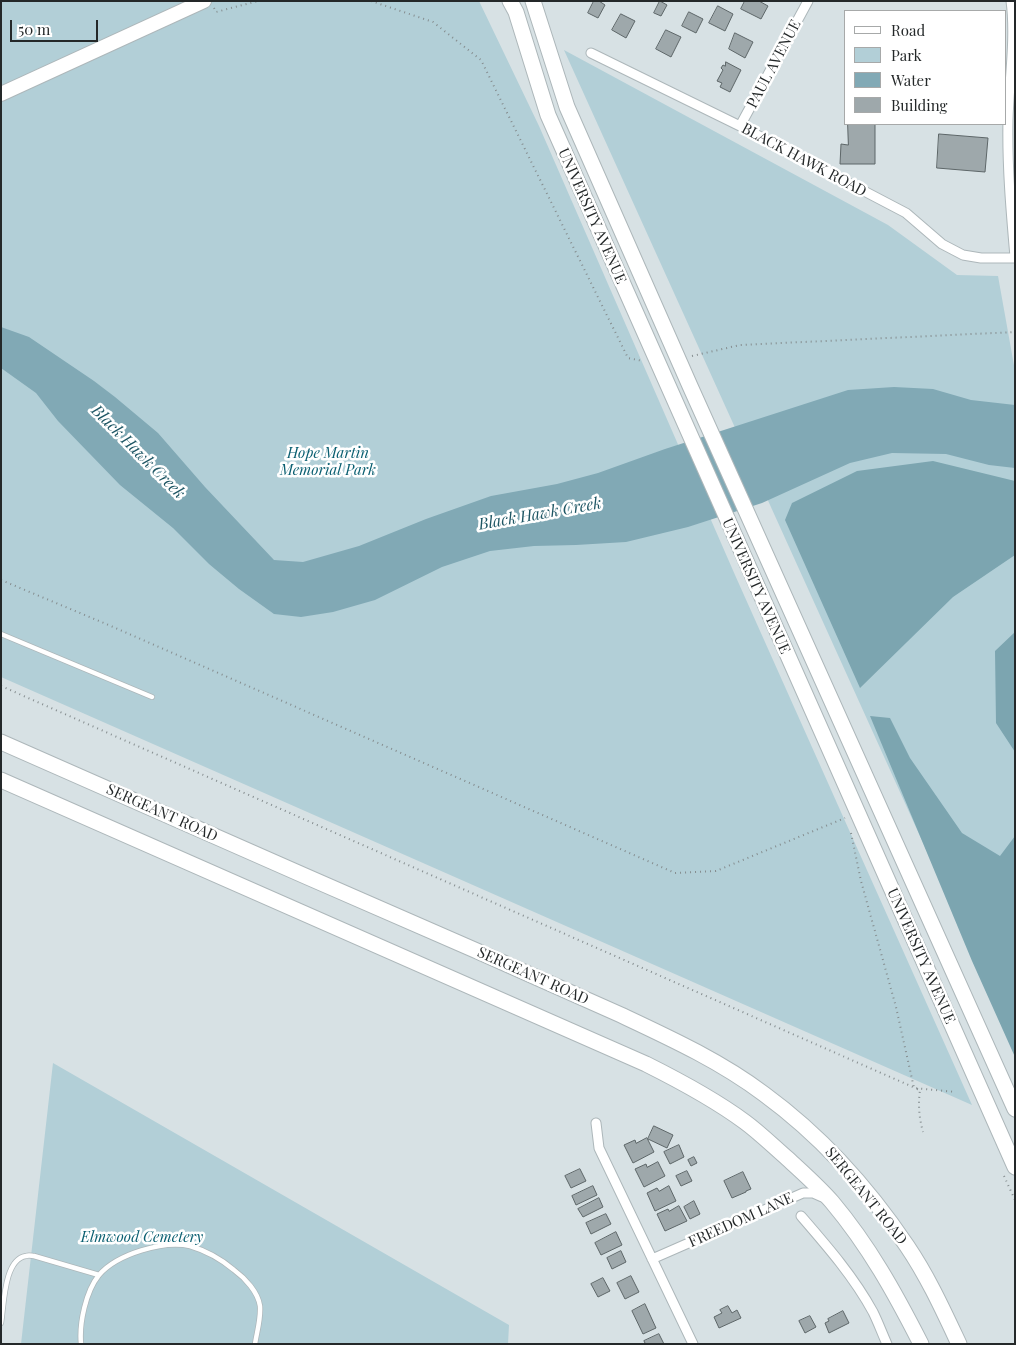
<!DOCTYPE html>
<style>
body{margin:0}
#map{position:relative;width:1016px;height:1345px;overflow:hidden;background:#d7e1e4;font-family:"Playfair Display",serif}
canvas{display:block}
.frame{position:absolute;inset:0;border:2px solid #242829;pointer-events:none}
.legend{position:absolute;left:844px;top:10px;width:162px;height:115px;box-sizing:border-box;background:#fff;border:1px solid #a7a9a9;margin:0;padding:6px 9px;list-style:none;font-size:15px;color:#242829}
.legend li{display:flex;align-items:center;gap:10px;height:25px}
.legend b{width:25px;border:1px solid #a7a9a9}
.scale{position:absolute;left:10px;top:20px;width:88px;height:22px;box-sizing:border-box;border:2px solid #242829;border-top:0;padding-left:6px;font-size:15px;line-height:18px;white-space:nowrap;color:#242829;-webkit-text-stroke:4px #fff;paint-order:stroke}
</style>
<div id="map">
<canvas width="1016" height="1345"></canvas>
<div class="frame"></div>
<ul class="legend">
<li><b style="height:6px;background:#fff"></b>Road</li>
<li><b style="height:14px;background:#b2cfd7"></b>Park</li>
<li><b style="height:14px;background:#81a9b5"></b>Water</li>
<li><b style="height:14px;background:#9ea8ab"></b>Building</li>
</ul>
<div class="scale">50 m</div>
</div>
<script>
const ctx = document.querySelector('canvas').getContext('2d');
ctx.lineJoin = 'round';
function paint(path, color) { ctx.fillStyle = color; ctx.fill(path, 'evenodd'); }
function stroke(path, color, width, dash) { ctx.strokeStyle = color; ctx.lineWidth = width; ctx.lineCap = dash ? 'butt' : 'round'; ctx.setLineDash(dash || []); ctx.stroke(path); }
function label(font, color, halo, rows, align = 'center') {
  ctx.font = font + ' "Playfair Display",serif'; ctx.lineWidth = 5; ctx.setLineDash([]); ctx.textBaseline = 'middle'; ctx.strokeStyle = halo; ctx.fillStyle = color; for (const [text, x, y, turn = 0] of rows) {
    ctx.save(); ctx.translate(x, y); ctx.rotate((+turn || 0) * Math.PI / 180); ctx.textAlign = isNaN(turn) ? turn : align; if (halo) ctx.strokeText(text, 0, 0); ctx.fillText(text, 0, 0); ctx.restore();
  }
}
const green = new Path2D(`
 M 1,1 L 479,1 L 539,126 L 735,575 L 972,1105 L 1,677 Z
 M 564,50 L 888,225 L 957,275 L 998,276 L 1015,371 L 1015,1046 Z
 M 53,1063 L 509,1325 L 508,1344 L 21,1344 Z`);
const forest = new Path2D(`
 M 933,461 L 1015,481 L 1015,555 L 953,597 L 860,688 L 785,520 L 792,503 L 857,471 Z
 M 1015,632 L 1015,752 L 996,723 L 995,651 Z
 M 870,716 L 890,718 L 910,758 L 962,833 L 1000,856 L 1015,836 L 1015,1057 L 972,961 Z`);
const water = new Path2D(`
 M 1,327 L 29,337 L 94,381 L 115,397 L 158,433 L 205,487 L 274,560 L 303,562 L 359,546 L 426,519 L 491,496 L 557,484 L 598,473 L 665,449 L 848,390 L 894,387 L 933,389 L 971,400 L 1015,405 L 1015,468 L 989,465 L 946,454 L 892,453 L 850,463 L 762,503 L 688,527 L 626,542 L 576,545 L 534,546 L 490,551 L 442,567 L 375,600 L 333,612 L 301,617 L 274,614 L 239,589 L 209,564 L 173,528 L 120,485 L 58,421 L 36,393 L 1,368 Z`);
const building = new Path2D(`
 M 594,1 L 599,1 L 605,5 L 598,18 L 588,13 Z
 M 660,1 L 667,5 L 661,16 L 654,13 Z
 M 745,1 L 759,1 L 768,6 L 761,19 L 741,9 Z
 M 718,6 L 733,14 L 725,31 L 709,23 Z
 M 689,12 L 703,19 L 696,33 L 682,26 Z
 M 621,14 L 635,21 L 626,38 L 612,30 Z
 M 666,30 L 681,37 L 671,57 L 656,49 Z
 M 735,33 L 753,42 L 745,58 L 729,49 Z
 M 726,62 L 741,70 L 730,92 L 720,87 L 722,83 L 717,81 L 723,70 L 721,68 L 723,65 L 725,66 Z
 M 848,124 L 875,124 L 875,164 L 840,164 L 841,144 L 848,145 Z
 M 939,134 L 988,138 L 985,172 L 937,168 Z
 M 654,1126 L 673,1135 L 667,1148 L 648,1139 Z
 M 647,1138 L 654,1152 L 633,1163 L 624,1145 L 635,1140 L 636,1143 Z
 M 679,1145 L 684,1157 L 670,1164 L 664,1152 Z
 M 694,1157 L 697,1163 L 691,1166 L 688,1160 Z
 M 658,1162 L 665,1176 L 644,1187 L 635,1169 L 646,1164 L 647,1167 Z
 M 580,1169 L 586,1181 L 571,1188 L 565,1176 Z
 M 687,1171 L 692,1181 L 681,1186 L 676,1176 Z
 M 743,1172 L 751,1189 L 746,1191 L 746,1192 L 732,1198 L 724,1181 Z
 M 593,1186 L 597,1195 L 576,1205 L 572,1196 Z
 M 669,1186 L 676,1201 L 655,1211 L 647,1193 L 657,1188 L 659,1191 Z
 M 599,1198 L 603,1207 L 583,1217 L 578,1209 Z
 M 694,1201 L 700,1214 L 690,1219 L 684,1207 Z
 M 679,1206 L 687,1221 L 665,1231 L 657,1214 L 668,1209 L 669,1211 Z
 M 606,1214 L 611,1224 L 591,1234 L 586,1223 Z
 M 616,1232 L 622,1245 L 601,1255 L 595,1243 Z
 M 621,1251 L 626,1262 L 612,1269 L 607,1258 Z
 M 631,1276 L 639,1292 L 625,1299 L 617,1283 Z
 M 603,1278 L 610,1291 L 598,1297 L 591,1284 Z
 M 645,1304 L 656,1328 L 643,1334 L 632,1311 Z
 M 728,1306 L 732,1313 L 737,1310 L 741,1318 L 719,1328 L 714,1317 L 722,1313 L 720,1310 Z
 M 843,1311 L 849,1323 L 829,1333 L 825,1323 L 829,1321 L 828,1319 Z
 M 810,1316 L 816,1327 L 805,1333 L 799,1321 Z
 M 659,1334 L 664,1344 L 643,1344 L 645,1343 L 644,1341 Z`);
const path = new Path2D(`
 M 371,1 L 433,22 L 481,60 L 628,358 L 643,361
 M 214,8 L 216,12 L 258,1
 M 692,356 L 740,345 L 1015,332
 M 1,580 L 111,626 L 675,873 L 716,871 L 845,818
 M 1,686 L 913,1087
 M 851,833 L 861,881 L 896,1007 L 914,1088 L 956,1092
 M 917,1089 L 920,1090 C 918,1105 919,1117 923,1132
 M 1004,1176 L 1015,1200`);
const lane = new Path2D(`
 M 1,634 L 152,697
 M 1,1323 C 4,1305 4,1259 26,1256 C 29,1255 32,1256 34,1256 L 99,1275
 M 81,1344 C 79,1323 86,1291 99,1275 C 117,1254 164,1240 190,1246 C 207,1251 221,1259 234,1270 C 245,1278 258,1292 260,1306 C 261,1319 257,1331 255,1344`);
const street = new Path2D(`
 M 1011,1 C 1016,38 1009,82 1008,120 C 1007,166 1011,211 1015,257
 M 591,53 L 740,126 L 906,213 L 942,244 L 963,255 L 981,258 L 1015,258
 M 740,126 L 808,1
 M 596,1123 L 599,1148 L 693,1344
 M 801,1216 C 827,1246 854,1277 873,1312 C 878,1322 882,1333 887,1344
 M 652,1259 L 803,1193 L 813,1193 L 822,1197`);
const secondary = new Path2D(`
 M 1,94 L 204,1`);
const primary = new Path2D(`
 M 510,1 L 516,12 L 548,115 L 1015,1167
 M 533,1 L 567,107 L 690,386 L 1015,1109
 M 1,742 C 160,812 318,882 477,951 C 525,972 573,994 621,1015 C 670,1038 720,1061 764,1094 C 820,1135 868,1188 907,1246 C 928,1277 943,1310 959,1344
 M 1,780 L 646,1064 C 680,1081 714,1099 745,1122 C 760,1133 774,1147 788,1159 C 803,1173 819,1187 832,1202 C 869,1246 895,1293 921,1344`);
const streetNames = [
 ["PAUL AVENUE",774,64,-62],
 ["BLACK HAWK ROAD",804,160,28],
 ["UNIVERSITY AVENUE",592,216,66],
 ["UNIVERSITY AVENUE",756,586,66],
 ["SERGEANT ROAD",162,813,24],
 ["UNIVERSITY AVENUE",921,956,66],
 ["SERGEANT ROAD",533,976,24],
 ["SERGEANT ROAD",866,1196,51],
 ["FREEDOM LANE",741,1220,-24]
];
const parkNames = [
 ["Hope Martin",328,453],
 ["Memorial Park",328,470],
 ["Elmwood Cemetery",142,1237]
];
const waterNames = [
 ["Black Hawk Creek",138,452,45],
 ["Black Hawk Creek",540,514,-10]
];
paint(green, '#b2cfd7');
paint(forest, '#7ca5b0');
paint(water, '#81a9b5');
paint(building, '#9ea8ab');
stroke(building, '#5d6668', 1);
stroke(lane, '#adb7ba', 6);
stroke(street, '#adb7ba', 11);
stroke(secondary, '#adb7ba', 16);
stroke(primary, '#adb7ba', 17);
stroke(path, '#858d8f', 2, [1, 4]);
stroke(lane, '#fff', 4.5);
stroke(street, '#fff', 9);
stroke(secondary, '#fff', 14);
stroke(primary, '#fff', 15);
label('15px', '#242829', '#fff', streetNames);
label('italic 15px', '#0a5f71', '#fff', parkNames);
label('italic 16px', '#1e5664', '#fff', waterNames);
</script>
